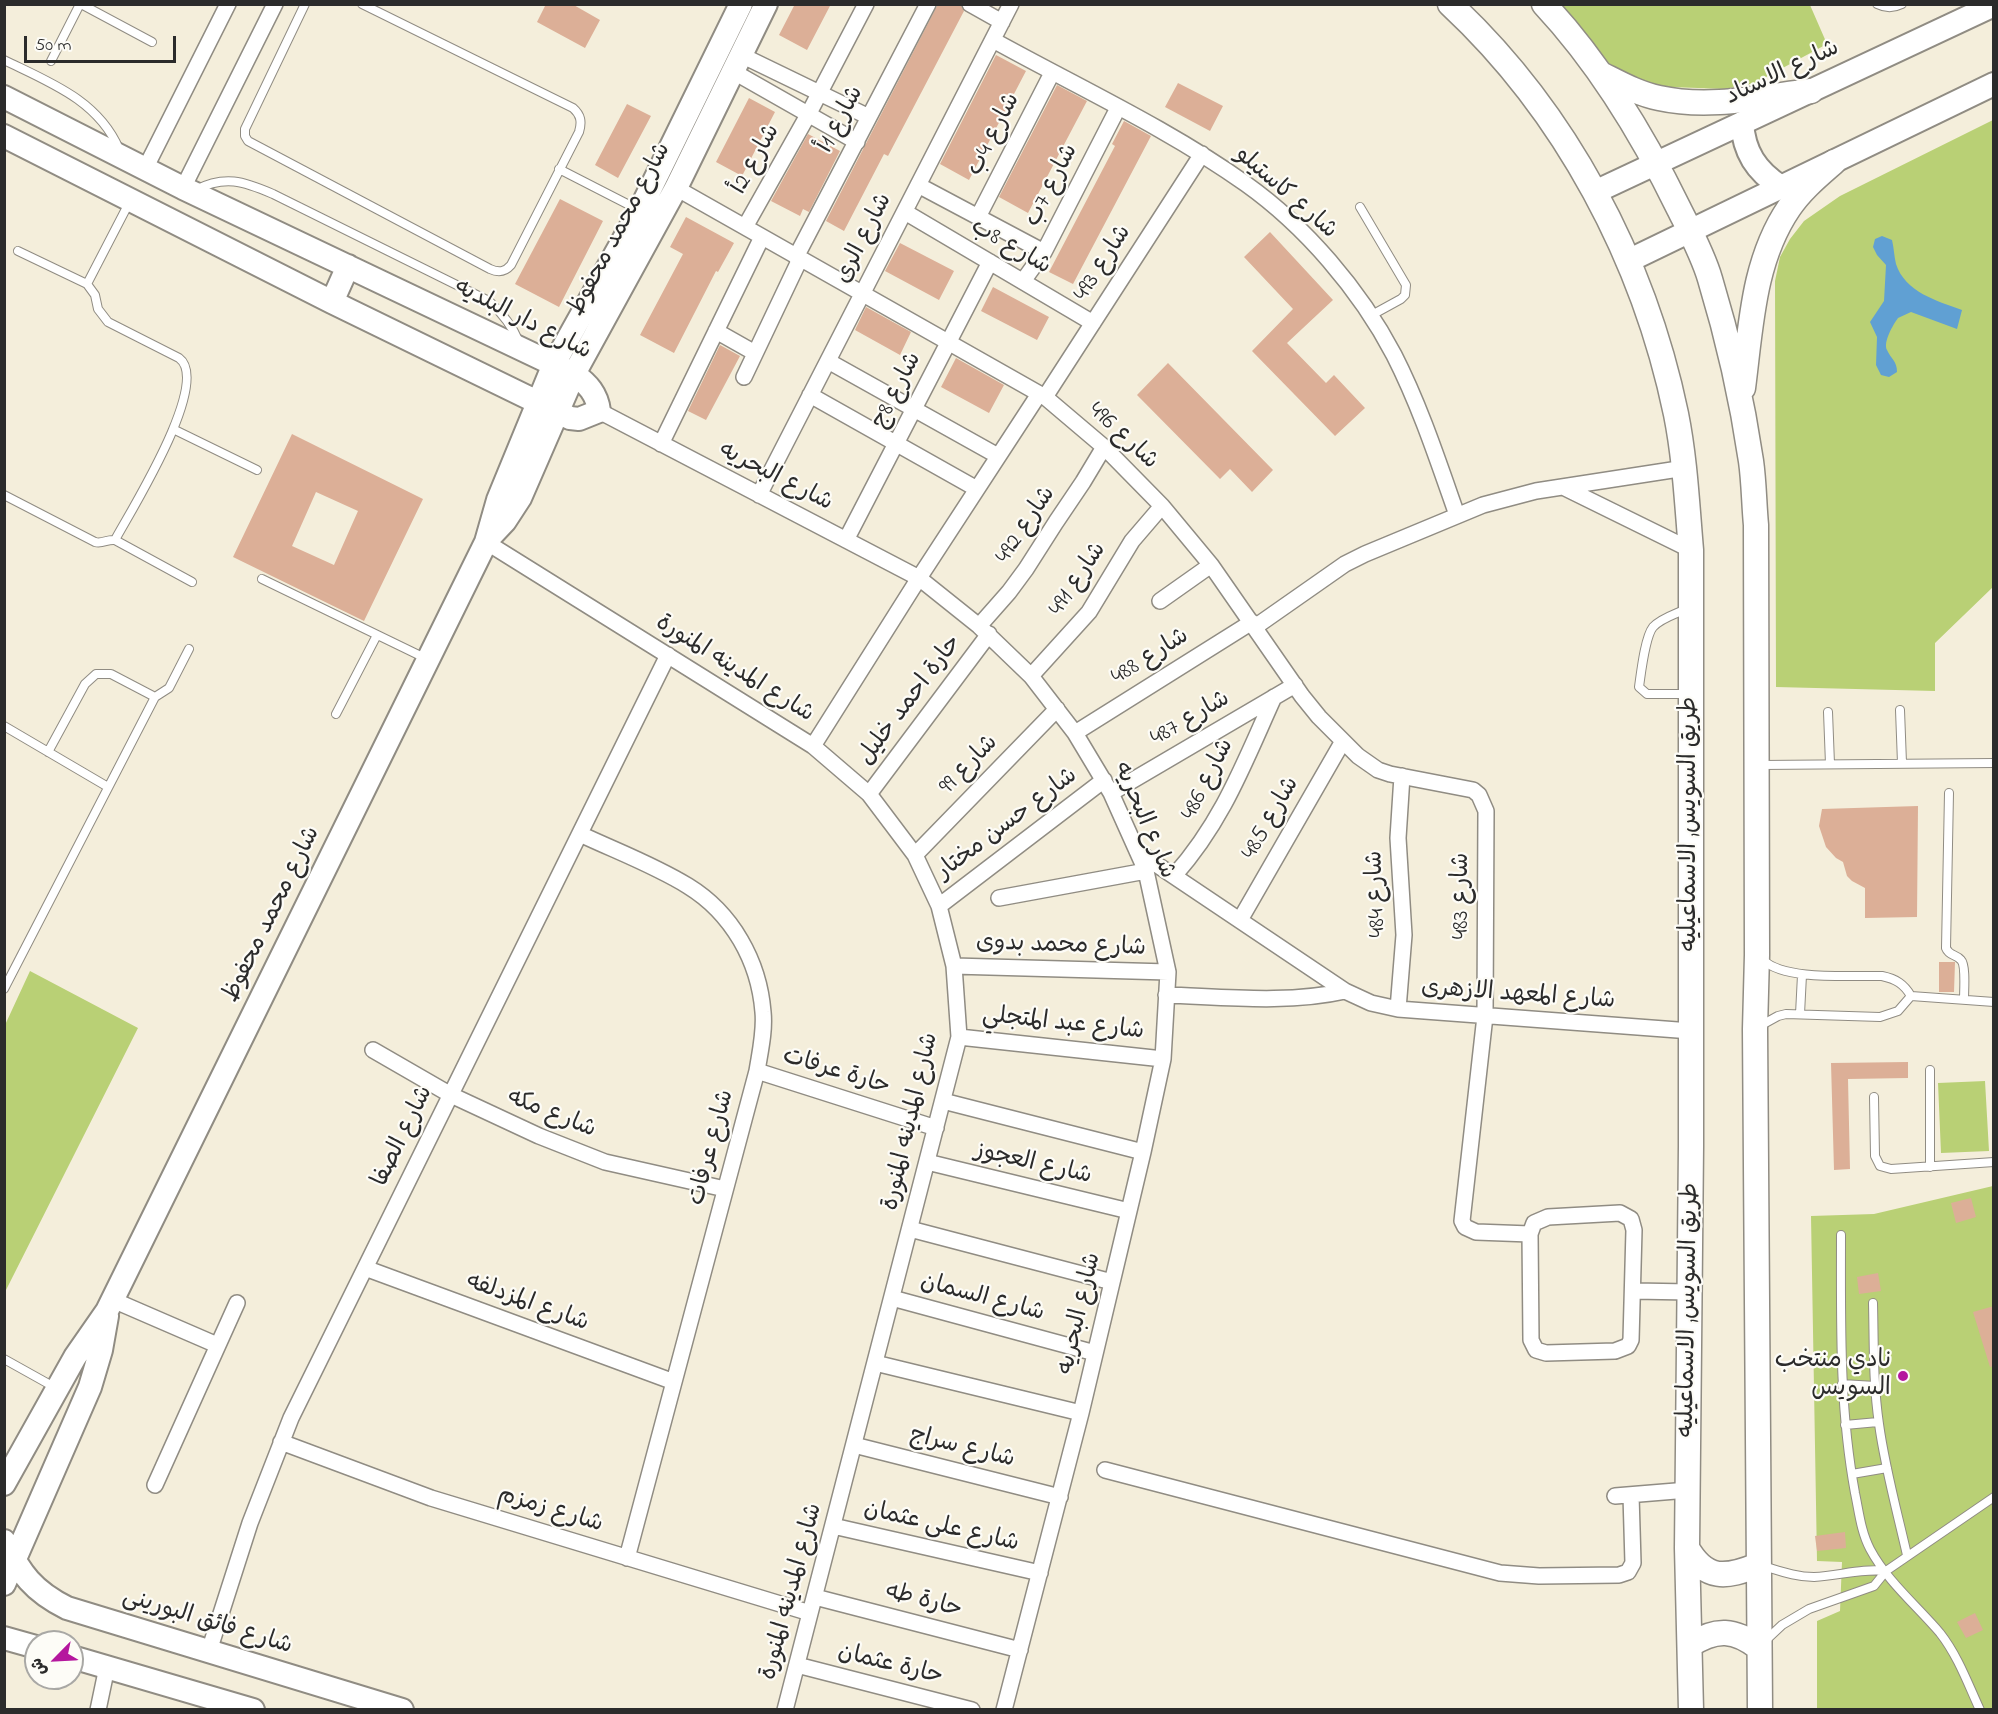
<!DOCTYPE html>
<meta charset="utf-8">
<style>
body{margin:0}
#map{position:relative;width:1998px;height:1714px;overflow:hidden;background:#f4eedb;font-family:"Indie Flower","Playpen Sans Arabic",sans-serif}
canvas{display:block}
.frame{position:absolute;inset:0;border:6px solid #2b2b2b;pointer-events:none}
.north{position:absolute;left:24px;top:1630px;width:60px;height:60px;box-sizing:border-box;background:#fdfcf7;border:2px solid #a9a8a5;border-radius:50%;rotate:246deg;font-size:16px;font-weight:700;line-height:24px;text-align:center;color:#2b2b2b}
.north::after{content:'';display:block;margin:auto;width:21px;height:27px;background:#b5179e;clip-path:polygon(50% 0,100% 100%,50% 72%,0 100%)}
.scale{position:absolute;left:24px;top:36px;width:152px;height:27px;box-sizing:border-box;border:3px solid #2b2b2b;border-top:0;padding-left:8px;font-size:18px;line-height:21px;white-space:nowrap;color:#2b2b2b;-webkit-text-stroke:4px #fdfcf7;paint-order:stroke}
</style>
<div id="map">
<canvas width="1998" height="1714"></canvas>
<div class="frame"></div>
<div class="north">ش</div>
<div class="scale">50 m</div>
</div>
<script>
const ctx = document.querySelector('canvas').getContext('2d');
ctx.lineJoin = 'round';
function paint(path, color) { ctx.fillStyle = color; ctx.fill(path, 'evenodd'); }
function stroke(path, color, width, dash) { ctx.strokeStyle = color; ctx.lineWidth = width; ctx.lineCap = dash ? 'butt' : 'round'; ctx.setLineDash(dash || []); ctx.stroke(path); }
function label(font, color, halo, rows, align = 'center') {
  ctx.font = font + ' "Indie Flower","Playpen Sans Arabic",sans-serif'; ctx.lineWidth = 4.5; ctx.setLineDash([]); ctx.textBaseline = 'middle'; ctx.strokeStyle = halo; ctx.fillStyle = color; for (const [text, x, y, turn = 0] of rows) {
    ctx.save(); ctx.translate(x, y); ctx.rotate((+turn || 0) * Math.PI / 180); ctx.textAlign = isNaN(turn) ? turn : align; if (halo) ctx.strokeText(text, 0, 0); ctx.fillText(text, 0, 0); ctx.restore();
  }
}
const green = new Path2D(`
 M 1558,5 L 1810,5 L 1827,44 L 1755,83 L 1725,89 L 1644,86 L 1620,76 Z
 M 1993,120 L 1993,587 L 1935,643 L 1935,691 L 1776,687 L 1775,281 L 1780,257 L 1790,239 L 1804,221 L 1840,196 Z
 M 30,971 L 138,1028 L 5,1292 L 5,1025 Z
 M 1985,1081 L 1989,1151 L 1941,1153 L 1938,1083 Z
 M 1993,1186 L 1993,1709 L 1817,1709 L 1817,1621 L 1840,1611 L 1842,1562 L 1817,1561 L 1811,1216 L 1874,1214 Z`);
const water = new Path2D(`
 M 1882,236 L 1892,240 C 1894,248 1894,256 1896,264 C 1905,292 1937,301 1962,310 L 1957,329 L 1911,312 L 1898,318 C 1893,325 1883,342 1887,350 C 1891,359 1897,361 1897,372 L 1889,377 L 1881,375 L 1876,365 L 1877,337 L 1870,322 L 1884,301 L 1886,265 L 1877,255 L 1873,247 L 1875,239 Z`);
const building = new Path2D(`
 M 546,4 L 572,4 L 600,20 L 585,48 L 537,22 Z
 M 795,4 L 831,4 L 807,50 L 779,35 Z
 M 938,4 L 960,4 L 964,11 L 888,156 L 884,154 L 844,231 L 826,221 Z
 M 996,55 L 1026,71 L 969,180 L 940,164 Z
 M 1178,83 L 1223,106 L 1210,131 L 1165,107 Z
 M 1057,85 L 1087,101 L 1028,213 L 999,197 Z
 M 749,98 L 775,112 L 742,176 L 716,162 Z
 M 627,104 L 651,116 L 618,178 L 595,165 Z
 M 1124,121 L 1151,136 L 1073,284 L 1049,272 L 1115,146 L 1112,144 Z
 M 808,134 L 840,151 L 809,212 L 803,209 L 800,216 L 771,201 Z
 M 560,199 L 603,221 L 559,307 L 515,284 Z
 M 686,217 L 734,243 L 718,272 L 716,271 L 674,353 L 640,335 L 683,254 L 670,247 Z
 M 1270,232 L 1333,300 L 1287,343 L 1326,383 L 1334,375 L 1365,408 L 1335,436 L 1252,351 L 1293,309 L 1244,257 Z
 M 900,243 L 954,271 L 939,300 L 885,271 Z
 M 993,287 L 1049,317 L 1037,340 L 981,311 Z
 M 866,307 L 911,332 L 900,355 L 855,330 Z
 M 720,345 L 740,356 L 706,420 L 688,411 Z
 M 956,358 L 1004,385 L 989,413 L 941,387 Z
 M 1168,363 L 1273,470 L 1252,492 L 1230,469 L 1220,479 L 1137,395 Z
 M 292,434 L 423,499 L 364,621 L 233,557 ZM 316,492 L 358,511 L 334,565 L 292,546 Z
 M 1918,806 L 1917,917 L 1865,918 L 1865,888 L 1852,881 L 1847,876 L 1843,862 L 1836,858 L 1826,847 L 1819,826 L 1822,809 Z
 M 1939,962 L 1955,962 L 1954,992 L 1939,992 Z
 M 1908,1062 L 1908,1078 L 1848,1079 L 1850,1169 L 1834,1170 L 1831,1063 Z
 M 1971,1198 L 1976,1217 L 1956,1223 L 1951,1203 Z
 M 1878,1273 L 1881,1291 L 1859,1294 L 1857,1277 Z
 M 1994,1306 L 1994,1366 L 1990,1367 L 1973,1312 Z
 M 1845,1532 L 1846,1548 L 1817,1551 L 1815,1536 Z
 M 1975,1613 L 1983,1630 L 1966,1638 L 1957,1622 Z`);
const lane = new Path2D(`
 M 81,4 L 152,42
 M 305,4 L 245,129 L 245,136 L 248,141 L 490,269 C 499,273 505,272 511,265 L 579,132 C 582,122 581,115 573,108 L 362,4
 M 1877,4 C 1885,8 1894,8 1902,4
 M 4,60 C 49,82 98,100 119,149
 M 51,61 L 80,4
 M 559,169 L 639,210
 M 195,190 C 225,175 243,181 273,194 L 489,301 C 502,313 512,325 519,342
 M 1360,207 L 1406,285 L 1405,295 L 1401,299 L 1370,316
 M 18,251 L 87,284 L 95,295 L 98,309 L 108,322 L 179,358 C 212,382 130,512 115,540
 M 87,284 L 130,201
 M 175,430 L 257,470
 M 4,495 L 95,542 C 103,544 107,539 115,540 L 192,582
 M 262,579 L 427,659
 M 1686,609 C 1676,614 1661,618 1653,627 C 1645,637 1641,673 1639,687 L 1647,694 L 1689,694
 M 1900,710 L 1902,763
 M 1828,712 L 1830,764
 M 336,714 L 377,635
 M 4,726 L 108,787
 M 48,752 L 85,684 L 96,674 L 111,674 L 155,697
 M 1761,765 L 1994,763
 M 1949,793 L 1946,948 C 1949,956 1956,954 1961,960 C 1966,965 1964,991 1964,999
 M 4,989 L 155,697 L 169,688 L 189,649
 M 1911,996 L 1994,1002
 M 1800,1014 L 1802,975
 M 1758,1027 L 1778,1016 L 1786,1014 L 1880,1017 L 1898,1011 L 1911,996 C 1904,984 1896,979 1882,976 C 1852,975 1785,981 1763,960
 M 1874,1097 L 1875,1156 L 1880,1166 L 1891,1169 L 1994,1162
 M 1930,1167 L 1930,1070
 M 1841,1235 C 1841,1321 1839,1407 1855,1493 C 1859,1512 1861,1532 1870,1549 C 1887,1581 1917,1606 1940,1633 C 1958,1656 1968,1684 1980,1710
 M 1873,1303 C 1874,1343 1873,1384 1879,1424 C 1885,1468 1897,1511 1907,1555
 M 4,1359 L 56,1388
 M 1842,1384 L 1875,1386
 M 1845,1425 L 1878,1422
 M 1852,1474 L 1887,1468
 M 1763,1566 C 1780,1571 1796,1577 1814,1577 C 1839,1576 1861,1568 1886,1571
 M 1765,1641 L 1782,1625 L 1809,1609 L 1874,1586 L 1886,1571 L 1994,1497`);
const street = new Path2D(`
 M 970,4 L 1002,22
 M 993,40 C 1076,86 1169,129 1246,184 C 1305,226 1360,290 1394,355 C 1420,406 1438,461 1457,515
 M 741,55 L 869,117
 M 734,72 L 857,142
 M 145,169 L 228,4
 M 918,185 L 1044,252
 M 183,188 L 275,4
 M 676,188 L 1045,397 L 1104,447 L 1162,506 L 1211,565 L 1302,696 L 1319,717 L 1358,756 L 1378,770 L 1390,774 L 1473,790 L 1479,795 L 1486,811 L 1485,1016 L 1462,1221 L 1465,1227 L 1476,1232 L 1530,1234
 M 905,212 L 1093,323
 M 978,217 L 1052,73
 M 745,227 L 808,115 L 866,4
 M 796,257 L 928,4
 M 1023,281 L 1044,252 L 1118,108
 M 716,331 L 755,353
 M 828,361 L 998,456
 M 744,377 L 800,259
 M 810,395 L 977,489
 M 1045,397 L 1202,154
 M 599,411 L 919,578 L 979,626 L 1031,676 L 1075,733 L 1111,793 L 1146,871 L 1168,972 L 1163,1059 L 1143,1152 L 1081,1413 L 1004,1710
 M 661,444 L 762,237
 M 1563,487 L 1691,550
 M 759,495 L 1011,4
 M 846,540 L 990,262
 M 486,542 L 813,746 L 869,794 L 915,855 L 939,906 L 954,966 L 959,1037 L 785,1710
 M 1160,601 L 1211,565
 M 979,626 L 1009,592 L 1026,569 L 1056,522 L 1083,482 L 1104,447
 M 1255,627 L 1345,564 L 1365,554 L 1483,505 L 1536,491 L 1685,468
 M 1031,676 L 1089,612 L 1132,541 L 1162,506
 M 1075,733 L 1252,622
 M 813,746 L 919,578 L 1039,394
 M 1111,793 L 1295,685
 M 869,794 L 989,634
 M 580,834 C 616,851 654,865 688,886 C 732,913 759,961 763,1012 C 765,1031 760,1052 757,1071 L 627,1558
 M 1138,852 L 1345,991 L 1371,1003 L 1398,1009 L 1691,1031
 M 915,855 L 1057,709
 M 1174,876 C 1223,821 1244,763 1274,697
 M 999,898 L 1146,871
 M 939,906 L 1104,780
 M 1240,920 L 1343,741
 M 954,966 L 1168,972
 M 1166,995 C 1225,997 1287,1004 1345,991
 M 1398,1009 L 1404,935 L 1398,838 L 1402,776
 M 959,1037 L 1163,1059
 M 373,1050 L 451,1095 L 539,1136 L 605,1162 L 725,1189
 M 757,1071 L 936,1128
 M 943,1101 L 1143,1152
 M 927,1162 L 1129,1211
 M 1620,1213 L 1631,1219 L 1634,1230 L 1631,1340 L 1628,1346 L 1615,1351 L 1546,1353 L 1536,1350 L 1531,1340 L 1530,1234 L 1534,1223 L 1548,1217 Z
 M 910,1229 L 1112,1282
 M 365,1268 L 674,1382
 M 1634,1291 L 1690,1292
 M 892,1298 L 1095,1353
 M 113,1300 L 217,1345
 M 875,1363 L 1081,1413
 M 281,1442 L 431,1498 L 810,1613
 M 854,1445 L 1060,1497
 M 1105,1470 L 1500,1573 L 1539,1576 L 1619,1575 L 1628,1572 L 1633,1563 L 1631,1495
 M 155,1485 L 237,1303
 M 1615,1496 L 1688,1490
 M 833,1526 L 1040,1573
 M 815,1597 L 1020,1650
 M 209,1651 L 250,1523 L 291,1418 L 668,655
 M 797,1665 L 972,1710
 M 98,1710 L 107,1667`);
const secondary = new Path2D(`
 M 4,97 L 183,188 L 574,374 C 588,384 597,394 599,411 L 579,419 L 570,418 L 332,302 L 4,136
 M 1742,123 C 1744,152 1756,171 1781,187
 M 1595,192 L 1994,5
 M 1628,261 L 1994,84
 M 332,302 L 348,266
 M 489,538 L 505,521 L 520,498 L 574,374 L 676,188 L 766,4
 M 4,1484 L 75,1357 L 107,1311 L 486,542 L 498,500 L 554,364 L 640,210 L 741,4
 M 4,1541 C 21,1574 33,1591 67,1608 L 402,1710
 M 4,1584 L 90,1387 L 101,1350 L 107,1316
 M 4,1638 L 36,1647
 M 72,1657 L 253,1710`);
const primary = new Path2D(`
 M 1450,4 C 1566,112 1644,260 1676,414 C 1685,459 1687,504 1691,550 L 1691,1146 L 1687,1548 L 1691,1710
 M 1544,4 C 1600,64 1643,135 1679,209 C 1690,231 1703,255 1710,279 C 1728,338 1742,400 1751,461 C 1754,482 1754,504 1756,525 L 1757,955 L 1755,1029 L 1760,1710
 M 1603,75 C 1621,84 1639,94 1659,98 C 1709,109 1761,97 1811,91
 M 1743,388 C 1751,326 1753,261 1789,208 C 1801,190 1818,176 1834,162
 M 1687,1548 C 1706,1581 1726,1578 1758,1565
 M 1690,1645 C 1716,1628 1735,1629 1759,1648`);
const markers = [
 [1903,1376,6,"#b5179e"]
];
const streetNames = [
 ["شارع الاستاد",1783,74,-25],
 ["شارع 1أ",842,120,-62],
 ["شارع 4ب",995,135,-63],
 ["شارع 2أ",757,160,-61],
 ["شارع 7ب",1053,186,-63],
 ["شارع كاستيلو",1285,194,41],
 ["شارع محمد محفوظ",621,230,-62],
 ["شارع الرى",865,239,-63],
 ["شارع 8ب",1010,248,30],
 ["شارع 493",1104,264,-57],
 ["شارع دار البلديه",522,321,27],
 ["شارع 8ج",898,391,-63],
 ["شارع 496",1122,437,43],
 ["شارع البحريه",775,478,27],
 ["شارع 492",1027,526,-56],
 ["شارع 491",1079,580,-56],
 ["شارع 488",1151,658,-32],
 ["شارع المدينه المنورة",734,670,32],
 ["حارة احمد خليل",911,701,-53],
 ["شارع 487",1191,720,-30],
 ["شارع 99",970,766,-46],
 ["شارع 486",1209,780,-63],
 ["شارع 485",1272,819,-60],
 ["شارع البحريه",1143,821,67],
 ["طريق السويس, الاسماعيليه",1691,824,-90],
 ["شارع حسن مختار",1008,825,-37],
 ["شارع 484",1378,894,-92],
 ["شارع 483",1463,896,-90],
 ["شارع محمد محفوظ",273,915,-64],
 ["شارع محمد بدوى",1061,947,2],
 ["شارع المعهد الازهرى",1518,996,4],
 ["شارع عبد المتجلي",1063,1025,6],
 ["حارة عرفات",836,1073,17],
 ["شارع مكه",551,1115,22],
 ["شارع المدينه المنورة",912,1122,-77],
 ["شارع الصفا",404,1137,-64],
 ["شارع عرفات",713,1148,-75],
 ["شارع العجوز",1033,1165,13],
 ["شارع السمان",982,1299,15],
 ["شارع المزدلفه",527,1304,20],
 ["طريق السويس, الاسماعيليه",1690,1310,-89],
 ["شارع البحريه",1081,1314,-77],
 ["شارع سراج",962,1449,14],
 ["شارع زمزم",550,1511,17],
 ["شارع على عثمان",941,1528,13],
 ["شارع المدينه المنورة",793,1592,-75],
 ["حارة طه",923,1602,15],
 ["شارع فائق البورينى",207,1623,17],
 ["حارة عثمان",890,1666,14]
];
const poiNames = [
 ["نادي منتخب",1891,1362],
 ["السويس",1891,1390]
];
paint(green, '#b9d075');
paint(water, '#60a0d3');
paint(building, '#dcaf97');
stroke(lane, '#908c83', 10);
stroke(street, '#908c83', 18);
stroke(secondary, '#908c83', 26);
stroke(primary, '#908c83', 27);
stroke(lane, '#fff', 8);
stroke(street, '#fff', 15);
stroke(secondary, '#fff', 22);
stroke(primary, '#fff', 24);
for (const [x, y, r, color] of markers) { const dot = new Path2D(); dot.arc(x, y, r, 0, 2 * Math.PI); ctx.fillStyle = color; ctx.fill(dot); stroke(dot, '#fdfcf7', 2); }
label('24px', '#2b2b2b', '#fdfcf7', streetNames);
label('24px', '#2b2b2b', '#fdfcf7', poiNames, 'right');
</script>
